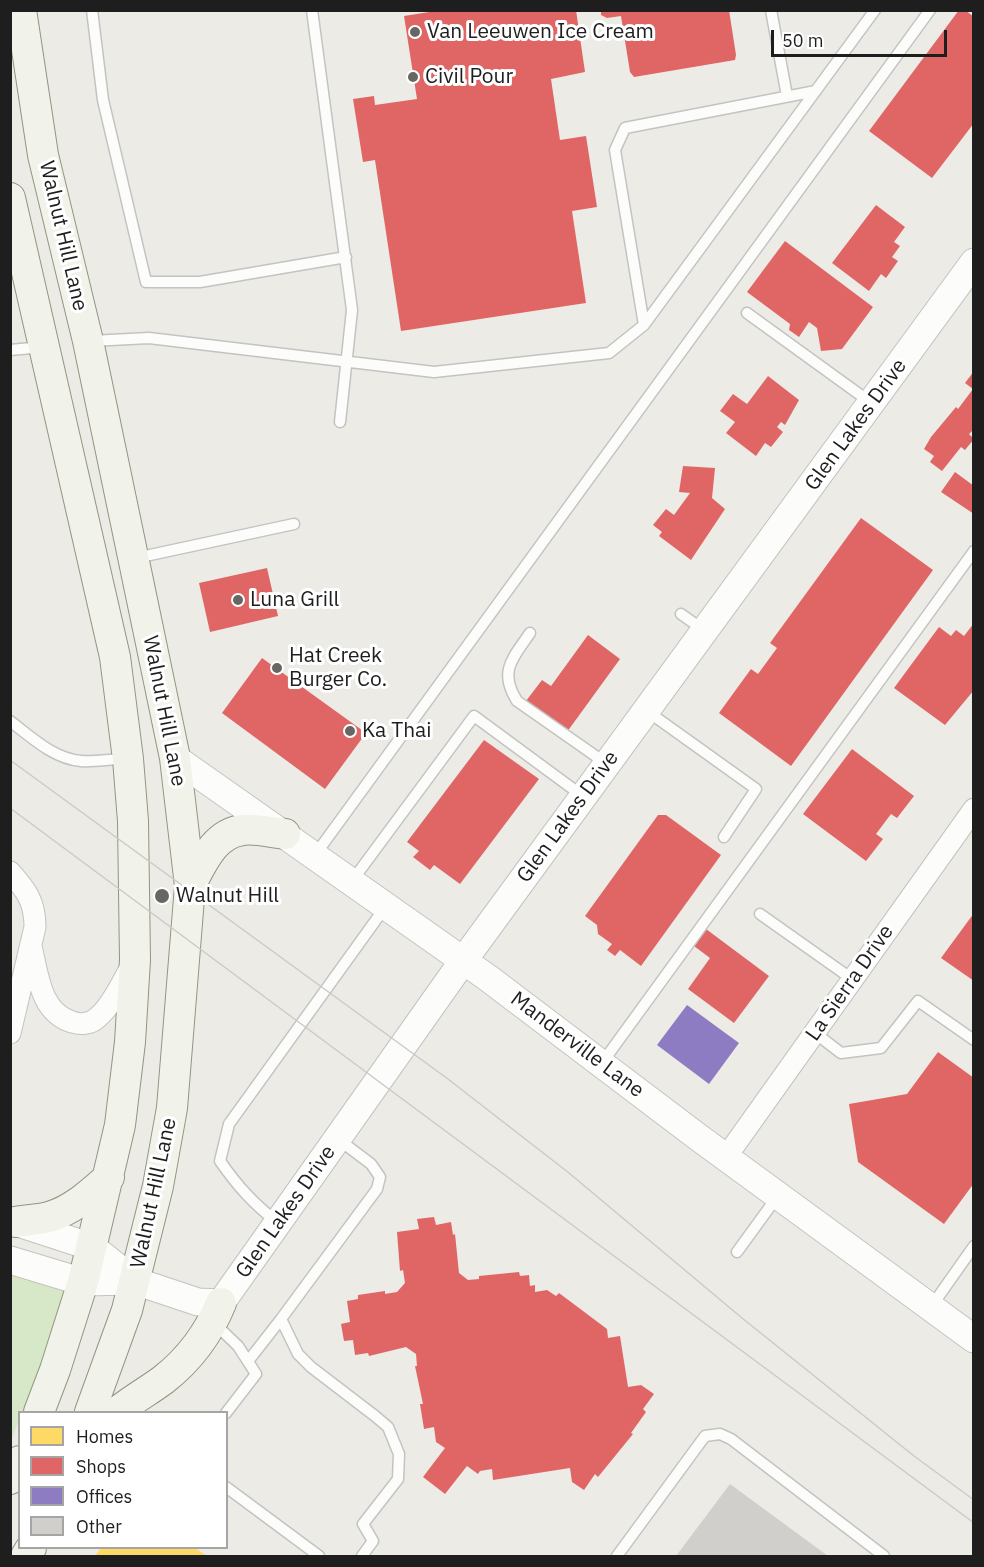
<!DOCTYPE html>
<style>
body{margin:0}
#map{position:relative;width:984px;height:1567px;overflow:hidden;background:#ecebe6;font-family:"IBM Plex Sans",sans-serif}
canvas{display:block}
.frame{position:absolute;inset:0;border:12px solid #1e1e1e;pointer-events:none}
.legend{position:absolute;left:18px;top:1411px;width:210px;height:138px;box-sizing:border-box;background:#fff;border:2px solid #a5a5a5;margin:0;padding:8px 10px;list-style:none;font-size:18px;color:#1e1e1e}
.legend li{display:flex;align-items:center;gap:12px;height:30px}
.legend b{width:30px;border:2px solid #a5a5a5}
.scale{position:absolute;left:771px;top:30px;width:176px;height:27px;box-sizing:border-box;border:3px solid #1e1e1e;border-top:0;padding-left:8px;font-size:18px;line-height:21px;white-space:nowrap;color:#1e1e1e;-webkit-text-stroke:4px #fff;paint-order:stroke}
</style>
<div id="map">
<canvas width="984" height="1567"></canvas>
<div class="frame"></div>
<ul class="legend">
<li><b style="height:16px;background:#ffd966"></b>Homes</li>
<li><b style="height:16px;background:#e06666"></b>Shops</li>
<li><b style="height:16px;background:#8e7cc3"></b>Offices</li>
<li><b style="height:16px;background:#d0cfcc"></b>Other</li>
</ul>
<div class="scale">50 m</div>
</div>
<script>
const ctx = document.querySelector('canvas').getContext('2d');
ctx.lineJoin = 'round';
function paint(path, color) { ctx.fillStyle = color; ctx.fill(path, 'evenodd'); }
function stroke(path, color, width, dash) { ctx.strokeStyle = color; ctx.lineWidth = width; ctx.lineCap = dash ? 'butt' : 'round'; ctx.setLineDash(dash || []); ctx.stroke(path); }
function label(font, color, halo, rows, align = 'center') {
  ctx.font = font + ' "IBM Plex Sans",sans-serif'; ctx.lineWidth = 6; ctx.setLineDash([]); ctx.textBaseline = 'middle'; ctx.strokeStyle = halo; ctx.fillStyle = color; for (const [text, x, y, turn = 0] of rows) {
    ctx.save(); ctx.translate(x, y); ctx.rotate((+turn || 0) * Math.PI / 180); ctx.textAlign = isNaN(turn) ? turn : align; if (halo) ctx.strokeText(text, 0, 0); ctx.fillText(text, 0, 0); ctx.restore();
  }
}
const grass = new Path2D(`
 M 11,1274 L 70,1288 L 23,1412 L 20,1412 L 19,1420 L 11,1441 Z`);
const homes = new Path2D(`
 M 101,1548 L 195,1548 L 207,1556 L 95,1556 Z`);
const shops = new Path2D(`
 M 442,10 L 576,10 L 585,72 L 551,79 L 560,140 L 586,136 L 597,207 L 572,211 L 586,303 L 401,331 L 375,160 L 363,162 L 353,99 L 374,96 L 375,105 L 417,99 L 404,16 Z
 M 601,10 L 729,10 L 736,55 L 735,60 L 634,77 L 630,72 L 621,16 L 607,18 L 601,15 Z
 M 959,10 L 965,10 L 974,17 L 974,123 L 932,178 L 869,131 Z
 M 876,205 L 905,227 L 894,242 L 900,246 L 892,257 L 898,261 L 886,278 L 881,274 L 869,291 L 832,263 Z
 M 785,241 L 873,307 L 842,349 L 821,351 L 817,328 L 809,322 L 799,337 L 789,330 L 790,324 L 747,292 Z
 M 974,371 L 974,429 L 969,434 L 974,439 L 965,450 L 961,447 L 942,471 L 930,462 L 934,456 L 924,449 L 931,437 L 956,407 L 958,409 L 973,389 L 965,383 Z
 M 768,376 L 799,400 L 785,425 L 781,422 L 777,427 L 783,432 L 771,447 L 765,443 L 756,456 L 726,433 L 735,422 L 720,411 L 733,394 L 747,404 Z
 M 683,466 L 715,468 L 712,498 L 725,509 L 691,560 L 659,536 L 662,532 L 653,525 L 666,509 L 674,515 L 690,493 L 679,492 Z
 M 955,472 L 974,486 L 974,514 L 941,492 Z
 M 861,518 L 933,570 L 791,766 L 719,713 L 751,669 L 758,674 L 777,648 L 770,643 Z
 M 267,568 L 278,616 L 210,632 L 199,583 Z
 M 974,623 L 974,690 L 945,725 L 894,688 L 939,627 L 951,636 L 956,630 L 964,636 Z
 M 588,635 L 620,659 L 567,732 L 526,701 L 542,680 L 551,686 Z
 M 262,658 L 366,733 L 325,789 L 222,713 Z
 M 484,740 L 539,779 L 460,884 L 434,865 L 430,870 L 413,857 L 419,851 L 407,842 Z
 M 852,749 L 914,796 L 897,818 L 891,814 L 876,834 L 883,839 L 866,861 L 803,814 Z
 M 658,815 L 666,815 L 721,855 L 641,966 L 620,950 L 615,956 L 607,950 L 612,944 L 598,934 L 597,925 L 585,916 Z
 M 974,913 L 974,981 L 941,958 Z
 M 706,929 L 769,976 L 734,1023 L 688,989 L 710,958 L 694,946 Z
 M 938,1052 L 974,1078 L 974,1183 L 944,1224 L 858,1162 L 849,1104 L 907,1094 Z
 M 434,1217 L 436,1225 L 451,1222 L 453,1235 L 455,1234 L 459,1273 L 468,1280 L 479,1279 L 479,1276 L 519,1272 L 520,1276 L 529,1275 L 530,1286 L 535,1285 L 535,1292 L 547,1290 L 556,1296 L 559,1293 L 607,1329 L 608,1338 L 620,1336 L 628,1387 L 641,1385 L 654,1394 L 643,1409 L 646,1412 L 631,1433 L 633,1434 L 598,1477 L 595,1474 L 584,1490 L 572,1482 L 570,1468 L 493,1480 L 492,1469 L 480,1471 L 478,1474 L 467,1466 L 445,1494 L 423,1477 L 445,1448 L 436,1442 L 434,1427 L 424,1429 L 420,1404 L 423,1404 L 415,1366 L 417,1366 L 416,1354 L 406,1347 L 369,1356 L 368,1353 L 355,1355 L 353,1340 L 344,1341 L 341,1324 L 350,1322 L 347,1301 L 358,1299 L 358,1295 L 385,1291 L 385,1294 L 397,1292 L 405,1283 L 403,1270 L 400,1271 L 397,1232 L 419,1229 L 417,1219 Z`);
const offices = new Path2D(`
 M 687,1005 L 739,1043 L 709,1084 L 657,1045 Z`);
const building = new Path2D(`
 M 730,1484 L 828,1556 L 676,1556 Z`);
const service = new Path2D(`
 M 92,10 L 103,100 L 146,282 L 200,282 L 346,257
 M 312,10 L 352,310 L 340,422
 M 771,10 L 787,96
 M 747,313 L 870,402
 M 644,325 L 615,150 L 625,128 L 816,91
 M 91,341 L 149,338 L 434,372 L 609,353 L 644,325 L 875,10
 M 10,350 L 43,347
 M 136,558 L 294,524
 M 681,614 L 705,631
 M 530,633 C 513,658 498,671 517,701 L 607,764
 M 647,711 L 756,789 L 724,837
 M 10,721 C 31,737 54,759 81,761 C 95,762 110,759 125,759
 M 315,855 L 930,10
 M 352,881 L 474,716 L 584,797
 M 760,914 L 852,979
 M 815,1033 L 841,1053 L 881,1048 L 918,1001 L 974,1040
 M 602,1063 L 974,551
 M 338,1139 L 371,1164 L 380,1177 L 377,1189 L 281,1319 L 298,1354 L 311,1367 L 375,1416 L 388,1427 L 399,1454 L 398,1479 L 363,1524 L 373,1541 L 362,1556
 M 278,1223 C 253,1203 238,1187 220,1161 L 229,1124 L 386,906
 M 737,1252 L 777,1197
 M 931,1307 L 974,1246
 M 213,1322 L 238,1346 L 256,1374 L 226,1413
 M 249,1360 L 281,1319
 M 226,1487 L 319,1556
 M 617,1556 L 705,1436 L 720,1434 L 731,1439 L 884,1556`);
const minor = new Path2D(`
 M 10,872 C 26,890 35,901 35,927 L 10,1033
 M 31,946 C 38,975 40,1012 72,1022 C 81,1025 91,1024 98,1017 C 112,1006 124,979 133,963
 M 726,1157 L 974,809`);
const tertiary = new Path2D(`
 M 175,758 L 488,978 L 698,1137 L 974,1339
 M 15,1222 L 92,1247 L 135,1281
 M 10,1260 L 83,1282 L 135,1281 L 198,1302 L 221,1303 L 463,961 L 974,262`);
const secondary = new Path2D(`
 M 21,10 L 43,155 L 88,341 L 175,758 L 190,886 L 172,1108 L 158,1186 L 127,1310 L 90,1412
 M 10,198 L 115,657 L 128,759 L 133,821 L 135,960 L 130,1042 L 120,1125 L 83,1282 L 55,1370 L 39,1412
 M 190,886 C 202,864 214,833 243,830 C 256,828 273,833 285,834
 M 15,1222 C 26,1220 38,1220 49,1217 C 73,1210 91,1193 109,1177
 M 117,1412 C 132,1400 148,1391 163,1380 C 190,1359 208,1335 221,1303
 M 10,1479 L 20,1461
 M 26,1556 L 31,1548`);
const tram = new Path2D(`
 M 10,760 L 448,1079 L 569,1173 L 742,1318 L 914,1456 L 974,1500
 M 10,808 L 974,1523`);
const markers = [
 [415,32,6,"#666664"],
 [413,77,6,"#666664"],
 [238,600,6,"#666664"],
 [277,668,6,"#666664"],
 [350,731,6,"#666664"],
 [162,896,8,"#666664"]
];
const poiNames = [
 ["Van Leeuwen Ice Cream",427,32],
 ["Civil Pour",425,77],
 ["Luna Grill",250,600],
 ["Hat Creek",289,656],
 ["Burger Co.",289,680],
 ["Ka Thai",362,731],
 ["Walnut Hill",176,896]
];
const streetNames = [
 ["Walnut Hill Lane",63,236,77],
 ["Glen Lakes Drive",856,425,-54],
 ["Walnut Hill Lane",164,711,79],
 ["Glen Lakes Drive",568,817,-54],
 ["La Sierra Drive",850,983,-55],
 ["Manderville Lane",577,1045,37],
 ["Walnut Hill Lane",154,1193,-78],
 ["Glen Lakes Drive",286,1212,-55]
];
paint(grass, '#d6e8c7');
paint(homes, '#ffd966');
paint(shops, '#e06666');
paint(offices, '#8e7cc3');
paint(building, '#d0cfcc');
stroke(service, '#c3c3c1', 13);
stroke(minor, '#c3c3c1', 23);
stroke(tertiary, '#c3c3c1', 29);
stroke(secondary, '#929580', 32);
stroke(service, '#fcfcfb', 10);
stroke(minor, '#fcfcfb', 21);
stroke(tertiary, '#fcfcfb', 27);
stroke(secondary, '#f1f3ea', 30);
stroke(tram, '#cacac9', 1.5);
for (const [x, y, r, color] of markers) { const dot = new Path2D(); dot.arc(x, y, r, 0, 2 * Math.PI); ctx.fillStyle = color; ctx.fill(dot); stroke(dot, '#fff', 2); }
label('21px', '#1e1e1e', '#fff', poiNames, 'left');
label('21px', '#1e1e1e', '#fff', streetNames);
</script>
